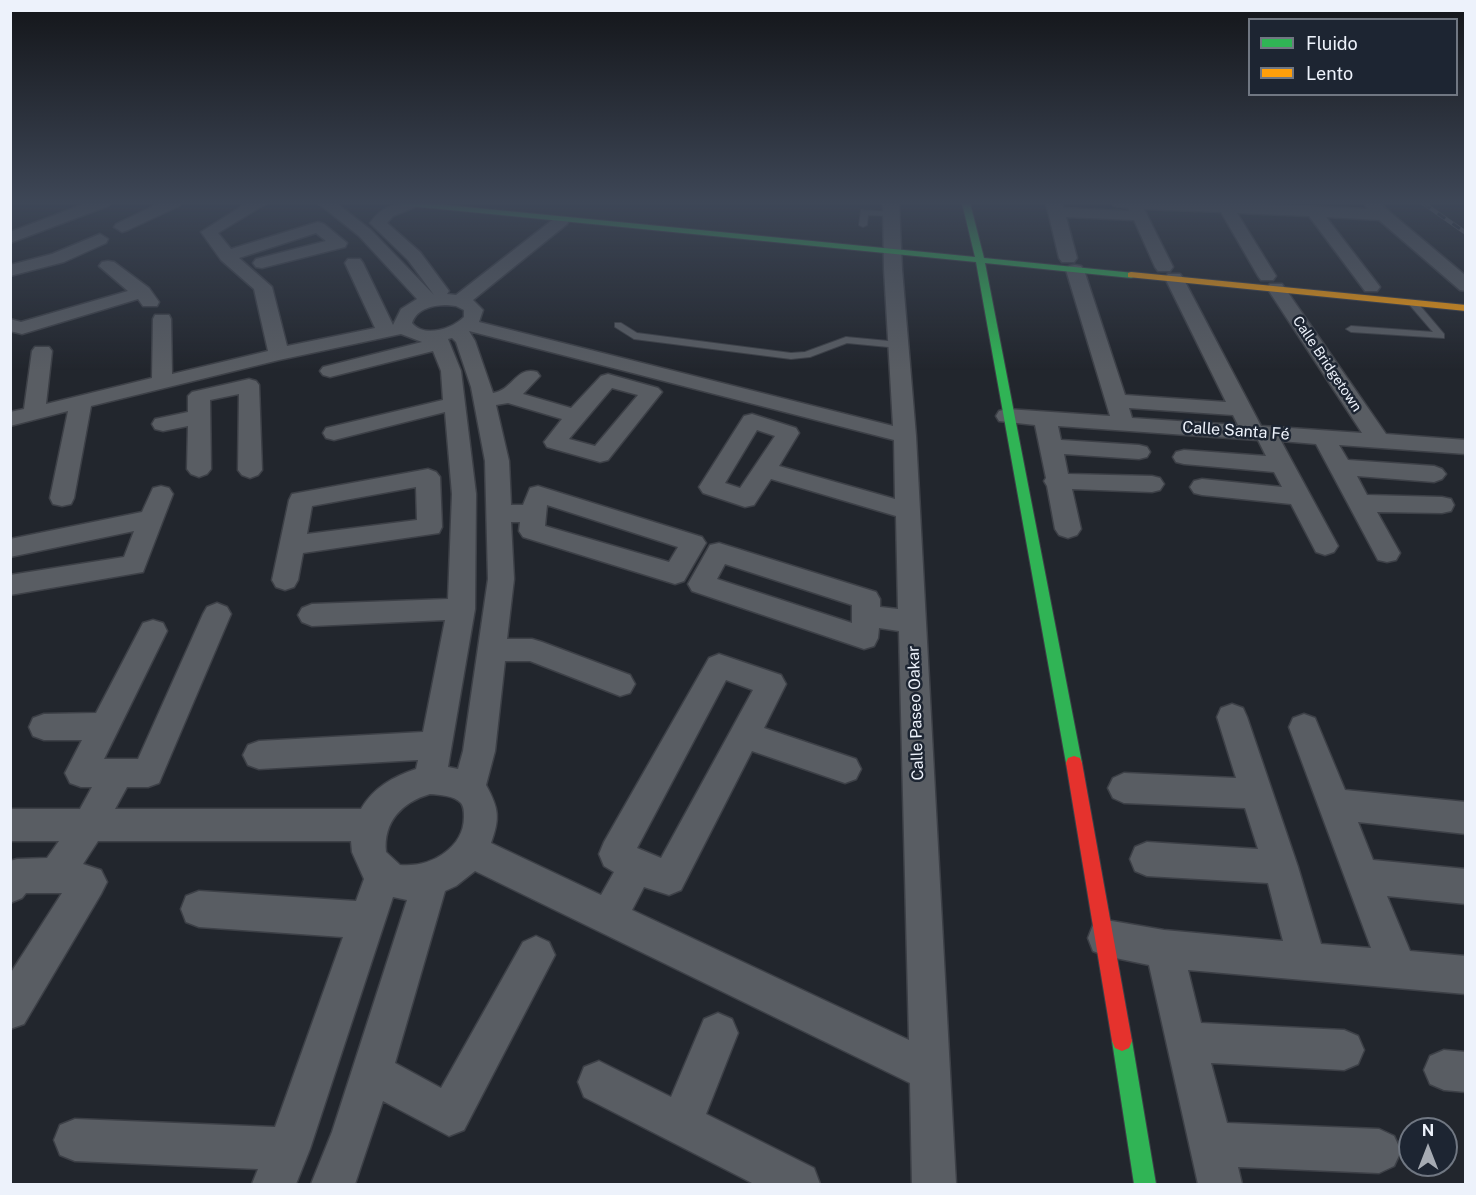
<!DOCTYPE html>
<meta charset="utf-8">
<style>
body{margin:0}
#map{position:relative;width:1476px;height:1195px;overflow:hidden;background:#22262d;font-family:"Public Sans",sans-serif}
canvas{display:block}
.frame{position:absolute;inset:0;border:12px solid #edf2fb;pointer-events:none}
.legend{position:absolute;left:1248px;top:18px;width:210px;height:78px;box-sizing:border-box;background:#1d2532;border:2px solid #707782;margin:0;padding:8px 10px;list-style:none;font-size:18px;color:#edf2fb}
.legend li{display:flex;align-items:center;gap:12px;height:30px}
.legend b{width:30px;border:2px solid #707782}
.north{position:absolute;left:1398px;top:1117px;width:60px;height:60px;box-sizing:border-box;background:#1d2532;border:2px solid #707782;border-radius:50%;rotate:0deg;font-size:16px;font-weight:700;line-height:24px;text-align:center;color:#edf2fb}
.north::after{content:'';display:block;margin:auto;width:21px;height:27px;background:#a6abb3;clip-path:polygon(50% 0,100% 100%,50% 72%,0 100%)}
</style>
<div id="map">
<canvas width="1476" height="1195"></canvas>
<div class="frame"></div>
<ul class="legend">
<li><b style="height:8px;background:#30b455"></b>Fluido</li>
<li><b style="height:8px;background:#ff9f0a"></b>Lento</li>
</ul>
<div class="north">N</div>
</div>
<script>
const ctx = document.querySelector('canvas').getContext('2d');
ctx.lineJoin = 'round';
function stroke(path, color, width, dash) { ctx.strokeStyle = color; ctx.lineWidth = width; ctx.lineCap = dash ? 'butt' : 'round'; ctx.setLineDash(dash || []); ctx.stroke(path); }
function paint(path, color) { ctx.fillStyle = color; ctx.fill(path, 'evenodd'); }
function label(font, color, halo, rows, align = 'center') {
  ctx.font = font + ' "Public Sans",sans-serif'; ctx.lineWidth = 5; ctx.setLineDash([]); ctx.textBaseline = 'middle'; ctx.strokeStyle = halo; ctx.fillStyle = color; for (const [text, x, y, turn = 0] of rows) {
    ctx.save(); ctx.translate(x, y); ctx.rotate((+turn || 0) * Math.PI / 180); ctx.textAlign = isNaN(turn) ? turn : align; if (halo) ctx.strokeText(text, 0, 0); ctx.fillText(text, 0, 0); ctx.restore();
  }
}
const lane = new Path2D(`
 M 861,210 L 891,212 L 895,214 L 891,216 L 868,215 L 867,225 L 863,227 L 859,225 Z
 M 1413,300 L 1416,301 L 1444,334 L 1444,338 L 1351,332 L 1346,329 L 1351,326 L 1433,332 L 1408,303 Z
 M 615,323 L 621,323 L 637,333 L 791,353 L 805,352 L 846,337 L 899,342 L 904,345 L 899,348 L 847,343 L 810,357 L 791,359 L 634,339 L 615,327 Z`);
const street = new Path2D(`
 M 87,203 L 110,203 L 108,206 L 10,243 L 10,232 Z
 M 160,203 L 181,203 L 179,206 L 128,230 L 122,232 L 114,227 L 116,224 Z
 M 247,203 L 267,203 L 218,233 L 231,249 L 318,222 L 324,224 L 347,243 L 345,247 L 262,268 L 256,267 L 253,263 L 256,259 L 326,241 L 316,233 L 239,258 L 272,287 L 287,346 L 375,328 L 345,263 L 348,259 L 360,259 L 363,263 L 393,325 L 401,309 L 417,299 L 359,236 L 318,203 L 336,203 L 371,230 L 434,295 L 408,260 L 370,223 C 382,206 396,203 416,203 L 415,207 L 393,216 L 387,223 L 420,252 L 449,291 L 447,294 L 456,295 L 555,218 L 567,218 L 569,221 L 567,224 L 473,300 L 483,310 L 479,322 L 893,426 L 884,269 L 883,203 L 899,203 L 902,269 L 916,436 L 956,1184 L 912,1184 L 910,1083 L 475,871 L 456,886 L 445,891 L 395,1063 L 441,1088 L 523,942 L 536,936 L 549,942 L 555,955 L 464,1130 L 449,1136 L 383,1101 L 355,1184 L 311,1184 L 332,1132 L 407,900 L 393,897 L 310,1149 L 296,1184 L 252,1184 L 258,1169 L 75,1161 L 60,1155 L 54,1140 L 60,1125 L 75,1119 L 275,1127 L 343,937 L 199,927 L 186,922 L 181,909 L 186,896 L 199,891 L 356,901 L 364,879 L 352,852 L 351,841 L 98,841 L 83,864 L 101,870 L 107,882 L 101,894 L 24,1024 L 10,1029 L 10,974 L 62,893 L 26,893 L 22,898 L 10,903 L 10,861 L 17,859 L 47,858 L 59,841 L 10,841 L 10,809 L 80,809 L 92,787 L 81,787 L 70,783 L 65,773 L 82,740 L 44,740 L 33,736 L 29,727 L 33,718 L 44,714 L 96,713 L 143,623 L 153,620 L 163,623 L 167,631 L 104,759 L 138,759 L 203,614 L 207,607 L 217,603 L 227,607 L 231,614 L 159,783 L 148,787 L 127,787 L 115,809 L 361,809 C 374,787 393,777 416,769 L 418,760 L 259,769 L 248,765 L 243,755 L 248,745 L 259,741 L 423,732 L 445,620 L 312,626 L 302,622 L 298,615 L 302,608 L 312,604 L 448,599 L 452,494 L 445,412 L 334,440 L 326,438 L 323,433 L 326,428 L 443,400 L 441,371 L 433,351 L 330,377 L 323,375 L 320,371 L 323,367 L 422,342 L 401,334 L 279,360 L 91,406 L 74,498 L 71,504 L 62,506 L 53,504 L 50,498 L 68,411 L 10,426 L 10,412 L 24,409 L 32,351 L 35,347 L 49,347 L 52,351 L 46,404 L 152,378 L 153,319 L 155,315 L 169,315 L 171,319 L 172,374 L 268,351 L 254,289 L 221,260 L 201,232 ZM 447,305 L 456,306 L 464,310 L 464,317 C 452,329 424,338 412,323 C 417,308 434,305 447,305 ZM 469,331 L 894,440 L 895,499 L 779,466 L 799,433 L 796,428 L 752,414 L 744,416 L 699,487 L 703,493 L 745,507 L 754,505 L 771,479 L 896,516 L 898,609 L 880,607 L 880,599 L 876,592 L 719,543 L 710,545 L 688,584 L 692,591 L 864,649 L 874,646 L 878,638 L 879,628 L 899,631 L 909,1040 L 632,910 L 644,887 L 669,895 L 681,890 L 752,751 L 845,783 L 856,779 L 861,769 L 856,759 L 764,728 L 786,684 L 781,675 L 719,654 L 709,658 L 604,842 L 599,854 L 604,866 L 614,872 L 601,895 L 491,843 C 500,818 499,809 486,785 L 495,751 L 505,661 L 530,661 L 620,696 L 630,693 L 635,684 L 630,675 L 542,642 L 532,639 L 507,639 L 514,579 L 511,522 L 520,522 L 519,531 L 523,537 L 675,584 L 684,581 L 706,543 L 702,537 L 538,486 L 530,488 L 523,505 L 511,505 L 509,461 L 496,405 L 508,403 L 562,419 L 544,442 L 547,447 L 600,462 L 608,460 L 662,392 L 658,388 L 608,374 L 601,376 L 571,408 L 523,394 L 540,376 L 537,372 C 516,366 513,390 493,393 L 475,341 ZM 452,338 L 456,342 L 471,387 L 485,461 L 488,579 L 463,751 L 458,769 L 448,767 L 475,609 L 476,494 L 461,371 L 448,339 ZM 612,388 L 638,395 L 595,446 L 569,439 ZM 757,430 L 775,436 L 740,488 L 725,483 ZM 547,505 L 678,547 L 669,562 L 545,526 ZM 725,564 L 852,605 L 852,623 L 717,579 ZM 726,680 L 753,690 L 661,858 L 637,848 ZM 430,794 C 440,795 453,795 461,803 C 464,807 464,812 464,817 C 464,849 429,868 400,865 L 386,852 C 383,822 402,802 430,794 Z
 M 1046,203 L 1062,203 L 1063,208 L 1129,211 L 1128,208 L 1114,206 L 1112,203 L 1228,203 L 1368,209 L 1364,203 L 1379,203 L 1466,276 L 1466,291 L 1460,290 L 1379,220 L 1326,217 L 1380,287 L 1377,291 L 1365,291 L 1309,216 L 1237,213 L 1276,276 L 1273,280 L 1261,280 L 1258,276 L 1221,212 L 1144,209 L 1173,267 L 1170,271 L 1158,271 L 1155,267 L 1134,220 L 1066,217 L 1077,258 L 1074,262 L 1062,262 L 1059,258 Z
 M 100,234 L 108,239 L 106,243 L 64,262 L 10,276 L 10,265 L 52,254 Z
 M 108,261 L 114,262 L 149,288 L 159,302 L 157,306 L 143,306 L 138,299 L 22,334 L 10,331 L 10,319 L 21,322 L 128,291 L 99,266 L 102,262 Z
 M 1075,265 L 1081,266 L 1084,270 L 1125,395 L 1226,402 L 1165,278 L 1168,274 L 1180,274 L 1183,278 L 1261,426 L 1362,433 L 1267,288 L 1270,284 L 1282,284 L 1386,434 L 1466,440 L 1466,454 L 1339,445 L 1348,460 L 1434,466 L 1442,469 L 1446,474 L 1442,479 L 1434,482 L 1357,476 L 1367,495 L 1442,497 L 1451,499 L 1454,505 L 1451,511 L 1442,513 L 1377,512 L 1400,553 L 1396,560 L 1387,562 L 1378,560 L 1316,444 L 1281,441 L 1338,546 L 1334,552 L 1325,555 L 1316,552 L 1291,504 L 1202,495 L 1194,493 L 1190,487 L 1194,481 L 1202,479 L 1282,487 L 1274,472 L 1184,464 L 1176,462 L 1173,457 L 1176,452 L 1184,450 L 1266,456 L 1258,440 L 1058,426 L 1061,440 L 1139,445 L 1147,447 L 1150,452 L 1147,457 L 1139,459 L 1064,454 L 1068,474 L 1152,476 L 1160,478 L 1164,484 L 1160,490 L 1152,492 L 1072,489 L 1081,529 L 1077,535 L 1068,538 L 1059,535 L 1055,529 L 1047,486 L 1044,481 L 1046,478 L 1035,425 L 999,421 L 996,416 L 999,411 L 1007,409 L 1110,416 L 1066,270 L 1069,266 ZM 1129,408 L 1233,415 L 1238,425 L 1132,418 Z
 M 249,379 L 256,381 L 259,385 L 262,470 L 258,475 L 250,478 L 242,475 L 238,470 L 239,394 L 210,400 L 211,469 L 207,474 L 199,477 L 191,474 L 187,469 L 188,426 L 163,431 L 155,429 L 152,424 L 155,419 L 188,412 L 188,396 L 192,392 Z
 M 428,469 L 436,472 L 440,477 L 442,527 L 439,533 L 303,553 L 298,580 L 294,587 L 285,590 L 276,587 L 272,580 L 289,500 L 292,494 ZM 416,487 L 417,520 L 307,534 L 312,506 Z
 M 161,486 L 169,488 L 173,494 L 143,572 L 10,595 L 10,575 L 124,557 L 134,531 L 10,557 L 10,539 L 142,512 L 153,488 Z
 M 1232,704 L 1243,708 L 1247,717 L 1298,867 L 1321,944 L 1371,948 L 1289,727 L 1293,718 L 1304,714 L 1315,718 L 1345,790 L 1466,802 L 1466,834 L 1358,822 L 1373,860 L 1466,869 L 1466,904 L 1387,896 L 1410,951 L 1466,956 L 1466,994 L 1188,970 L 1201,1023 L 1344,1030 L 1358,1036 L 1364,1050 L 1358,1064 L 1344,1070 L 1211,1063 L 1227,1123 L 1379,1129 L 1394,1136 L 1401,1151 L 1394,1166 L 1379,1173 L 1238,1167 L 1242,1184 L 1198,1184 L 1149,965 L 1106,956 L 1093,951 L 1088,938 L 1093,925 L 1106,920 L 1164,930 L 1283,941 L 1268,883 L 1147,876 L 1135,871 L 1130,859 L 1135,847 L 1147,842 L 1258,849 L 1245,808 L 1124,803 L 1113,798 L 1108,788 L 1113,778 L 1124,773 L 1236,778 L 1217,717 L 1221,708 Z
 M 718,1013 L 732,1019 L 738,1033 L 706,1114 L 814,1168 L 820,1184 L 754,1184 L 584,1097 L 578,1082 L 584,1067 L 599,1061 L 671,1097 L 704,1019 Z
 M 1444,1050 L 1466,1052 L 1466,1092 L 1444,1090 L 1430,1084 L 1424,1070 L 1430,1056 Z`);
const fast = new Path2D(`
 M 396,203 L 425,203 L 975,257 L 962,203 L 970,203 L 984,258 L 1134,273 L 1134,277 L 1131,278 L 985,263 L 1082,763 L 1080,768 L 1074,770 L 1068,768 L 1066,763 L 976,262 L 400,205 Z
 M 1122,1031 L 1129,1034 L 1132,1041 L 1156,1184 L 1134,1184 L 1112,1041 L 1115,1034 Z`);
const slow = new Path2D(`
 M 1131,272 L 1466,305 L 1466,311 L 1128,277 L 1128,273 Z`);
const jam = new Path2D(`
 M 1074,756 L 1080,758 L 1082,763 L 1132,1041 L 1129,1048 L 1122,1051 L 1115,1048 L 1112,1041 L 1066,763 L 1068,758 Z`);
const rail = new Path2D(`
 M 1423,203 L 1466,233`);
const farStreetnames = [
 ["Calle Bridgetown",1327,364,56]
];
const streetNames = [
 ["Calle Santa Fé",1236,431,4],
 ["Calle Paseo Oakar",916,713,-92]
];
stroke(lane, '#3d4047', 2);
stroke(street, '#3d4047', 3);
stroke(fast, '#3d4047', 2);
stroke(slow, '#3d4047', 2);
stroke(jam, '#3d4047', 2);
paint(lane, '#595d63');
paint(street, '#595d63');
paint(fast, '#30b455');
paint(slow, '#ff9f0a');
paint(jam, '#e5322d');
stroke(rail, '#5e6268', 4.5);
stroke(rail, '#1d2532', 3, [9]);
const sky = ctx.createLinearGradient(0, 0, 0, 370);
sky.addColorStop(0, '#131519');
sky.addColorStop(0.55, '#3e4757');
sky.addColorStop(1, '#3e475700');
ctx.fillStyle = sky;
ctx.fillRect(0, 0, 1476, 370);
label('14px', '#edf2fb', '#1d2532', farStreetnames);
label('16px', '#edf2fb', '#1d2532', streetNames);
</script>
